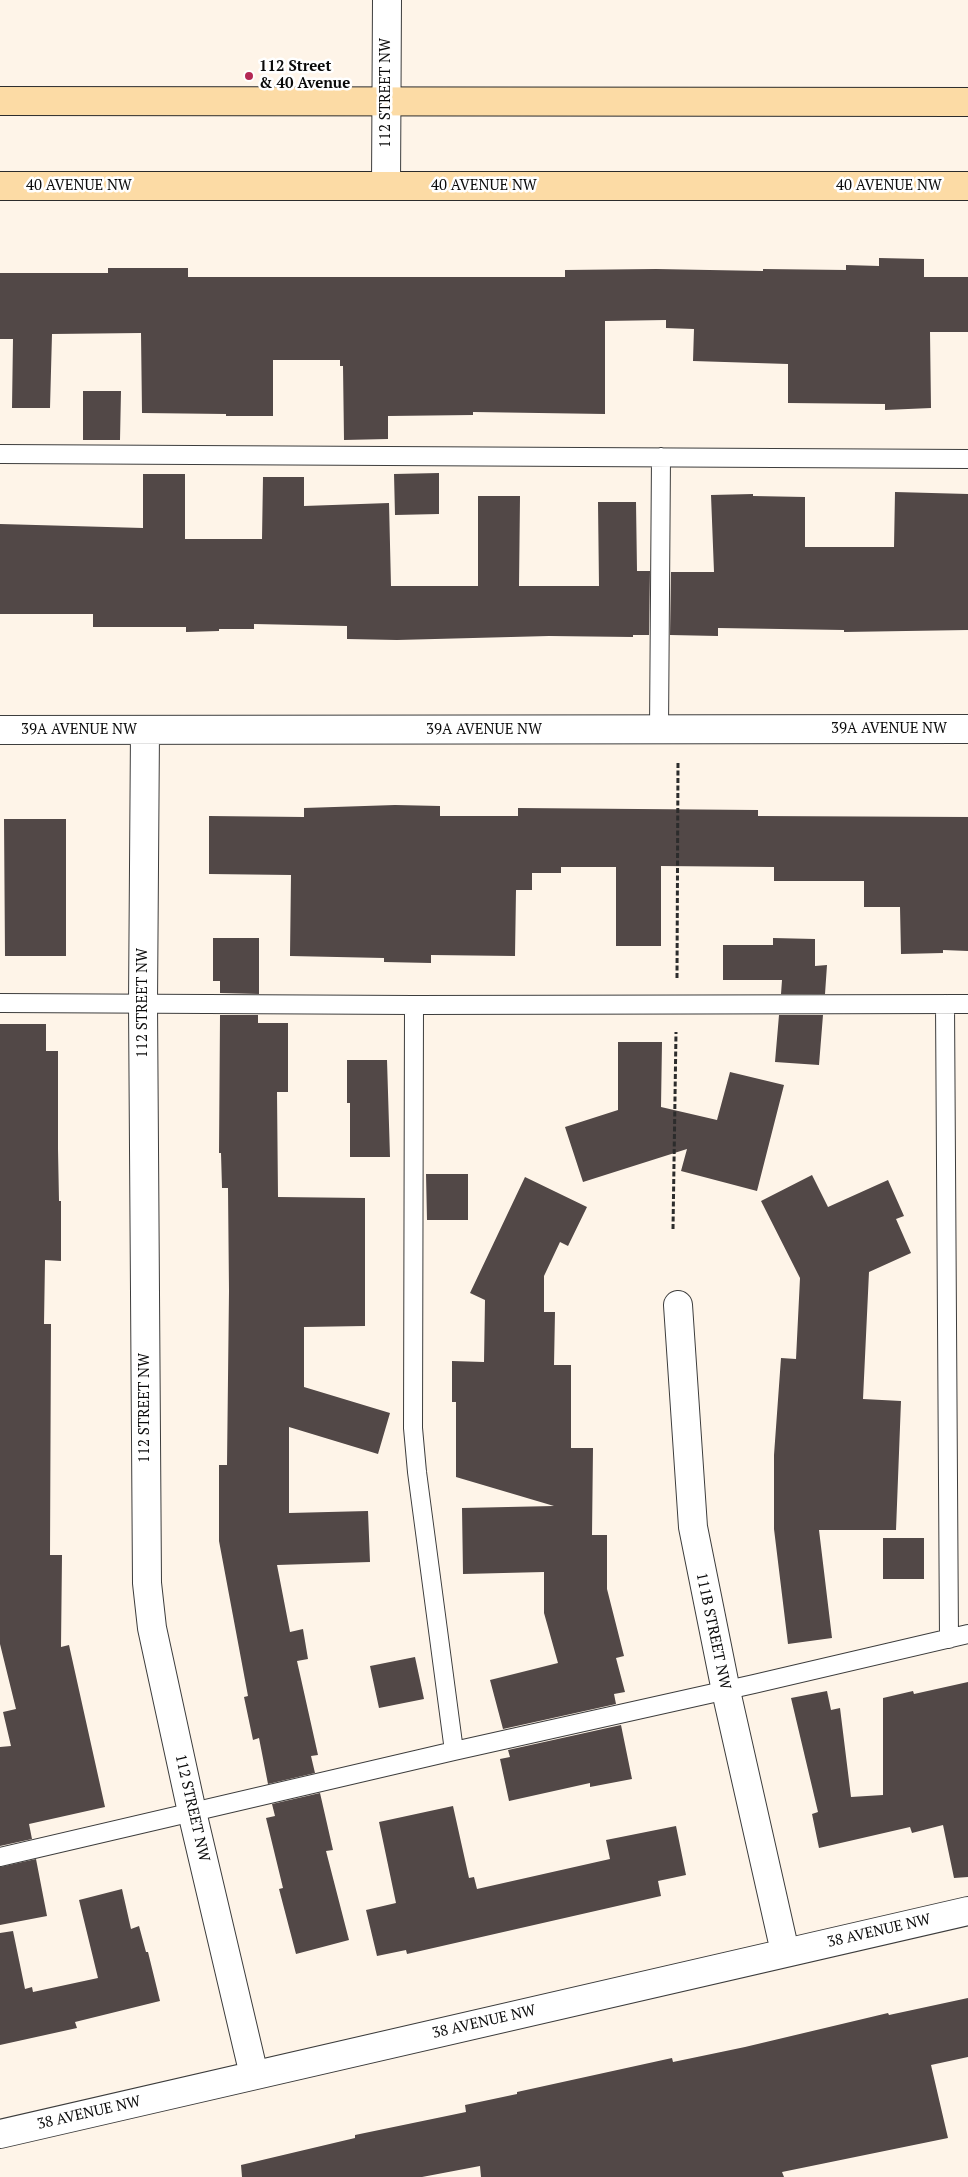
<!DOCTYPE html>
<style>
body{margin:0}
canvas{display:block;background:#fef4e8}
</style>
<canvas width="968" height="2177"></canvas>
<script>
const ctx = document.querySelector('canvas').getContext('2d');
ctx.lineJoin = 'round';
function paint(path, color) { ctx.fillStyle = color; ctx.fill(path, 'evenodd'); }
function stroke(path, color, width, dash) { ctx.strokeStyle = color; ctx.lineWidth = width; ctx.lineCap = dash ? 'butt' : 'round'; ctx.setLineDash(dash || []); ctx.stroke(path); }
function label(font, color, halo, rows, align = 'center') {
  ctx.font = font + ' "PT Serif",serif'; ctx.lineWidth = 5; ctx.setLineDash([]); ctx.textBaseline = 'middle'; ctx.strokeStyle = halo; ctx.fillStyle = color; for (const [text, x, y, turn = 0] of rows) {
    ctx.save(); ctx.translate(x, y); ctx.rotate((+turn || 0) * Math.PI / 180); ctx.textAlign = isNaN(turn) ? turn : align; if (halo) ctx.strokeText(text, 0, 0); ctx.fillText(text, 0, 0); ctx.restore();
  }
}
const building = new Path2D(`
 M 879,258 L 924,259 L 924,277 L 968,277 L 968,332 L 930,332 L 931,408 L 885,410 L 885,404 L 788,403 L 788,364 L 693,361 L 694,329 L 666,328 L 666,320 L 605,321 L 605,414 L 473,412 L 473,415 L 388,416 L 388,439 L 344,440 L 343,366 L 340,366 L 340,360 L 273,360 L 273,416 L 226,416 L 226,414 L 142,413 L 141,333 L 52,334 L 50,408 L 12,408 L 13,339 L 0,339 L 0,273 L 108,273 L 108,268 L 188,268 L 188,277 L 565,277 L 565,270 L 656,269 L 763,271 L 763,269 L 846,270 L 846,265 L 879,266 Z
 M 83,391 L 121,391 L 120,440 L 83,440 Z
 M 439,473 L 439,514 L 395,515 L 394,474 Z
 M 143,474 L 185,474 L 185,539 L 262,539 L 263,477 L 304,477 L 304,506 L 389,503 L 391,586 L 478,586 L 478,496 L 520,496 L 519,586 L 599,586 L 598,502 L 636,502 L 637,571 L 650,571 L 649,635 L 633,635 L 633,637 L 549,636 L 397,640 L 347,639 L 347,626 L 254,624 L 254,629 L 219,629 L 219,631 L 186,632 L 186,627 L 93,627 L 93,614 L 0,614 L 0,524 L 143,528 Z
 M 895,492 L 968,494 L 968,630 L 844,632 L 844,630 L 718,628 L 718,636 L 670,635 L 671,572 L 714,572 L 711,495 L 753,494 L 753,496 L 805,497 L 805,547 L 894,547 Z
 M 395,805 L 440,806 L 440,816 L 518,816 L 518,808 L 758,810 L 758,816 L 968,817 L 968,951 L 943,950 L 943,953 L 901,954 L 900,907 L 864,907 L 864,881 L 774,881 L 774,867 L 661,866 L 661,946 L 616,946 L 616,867 L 561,867 L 561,873 L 532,873 L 532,890 L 516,890 L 515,956 L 431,955 L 431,963 L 384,962 L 384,958 L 290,956 L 291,875 L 209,874 L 209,816 L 304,817 L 304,808 Z
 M 4,819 L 66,819 L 66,956 L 5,956 Z
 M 213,938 L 259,938 L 259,994 L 220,993 L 220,981 L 213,981 Z
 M 773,938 L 815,939 L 815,966 L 827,965 L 825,994 L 781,994 L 782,980 L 723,980 L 723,945 L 773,945 Z
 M 220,1015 L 258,1015 L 258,1023 L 288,1023 L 288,1092 L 277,1092 L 278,1197 L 365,1198 L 365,1326 L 304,1327 L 304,1387 L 390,1413 L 378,1454 L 289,1427 L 289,1513 L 368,1511 L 370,1562 L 277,1565 L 290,1632 L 303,1629 L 308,1659 L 297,1661 L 318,1755 L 311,1756 L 315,1773 L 268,1784 L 259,1738 L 253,1740 L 244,1697 L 248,1696 L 219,1541 L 219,1465 L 227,1465 L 229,1291 L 228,1188 L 222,1188 L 221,1153 L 219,1153 Z
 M 779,1015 L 823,1015 L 819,1065 L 775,1062 Z
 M 0,1024 L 46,1024 L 46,1051 L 58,1051 L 58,1149 L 59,1201 L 61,1201 L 61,1261 L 45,1260 L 44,1324 L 51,1324 L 50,1555 L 62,1555 L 61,1647 L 69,1645 L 105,1807 L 29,1824 L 32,1839 L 0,1846 L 0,1747 L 11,1746 L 3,1712 L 16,1709 L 0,1644 Z
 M 618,1042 L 662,1042 L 661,1107 L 717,1120 L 730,1072 L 784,1085 L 757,1191 L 681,1171 L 687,1149 L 583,1182 L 565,1127 L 618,1110 Z
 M 347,1060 L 387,1060 L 390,1157 L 350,1157 L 350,1103 L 347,1103 Z
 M 426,1174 L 468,1174 L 468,1220 L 427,1220 Z
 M 812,1175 L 828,1207 L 888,1180 L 904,1216 L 896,1219 L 911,1253 L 869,1272 L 863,1399 L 901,1401 L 896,1530 L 819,1530 L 832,1638 L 788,1644 L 774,1529 L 774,1455 L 781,1358 L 796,1359 L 800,1278 L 761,1201 Z
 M 525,1177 L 587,1207 L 568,1246 L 560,1242 L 544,1276 L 544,1312 L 555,1312 L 554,1365 L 571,1365 L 571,1448 L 593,1448 L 592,1535 L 607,1535 L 607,1589 L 624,1656 L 616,1658 L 625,1692 L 614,1694 L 616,1704 L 503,1729 L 490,1680 L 558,1663 L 544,1613 L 544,1572 L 463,1574 L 462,1508 L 554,1506 L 456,1477 L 456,1402 L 452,1402 L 452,1361 L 484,1362 L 485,1300 L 470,1293 Z
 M 883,1538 L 924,1538 L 924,1579 L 883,1579 Z
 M 415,1657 L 424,1699 L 379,1708 L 370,1666 Z
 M 968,1682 L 968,1877 L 954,1878 L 943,1825 L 912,1833 L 910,1827 L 819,1848 L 812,1814 L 818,1812 L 791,1698 L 827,1691 L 831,1710 L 840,1708 L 851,1797 L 883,1795 L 883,1698 L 913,1691 L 914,1694 Z
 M 621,1725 L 632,1779 L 590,1787 L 590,1783 L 509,1801 L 500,1759 L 510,1757 L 508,1750 Z
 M 320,1793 L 333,1850 L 326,1851 L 349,1940 L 296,1954 L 279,1889 L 283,1888 L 266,1818 L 275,1816 L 272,1804 Z
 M 453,1806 L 469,1878 L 474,1877 L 477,1889 L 610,1859 L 606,1840 L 676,1826 L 686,1875 L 658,1881 L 661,1896 L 407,1954 L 406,1950 L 377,1956 L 366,1910 L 396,1903 L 379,1822 Z
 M 36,1859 L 47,1916 L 0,1925 L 0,1867 Z
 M 122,1889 L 131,1929 L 139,1926 L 146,1952 L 148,1952 L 160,2001 L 75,2022 L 77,2028 L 0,2045 L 0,1933 L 13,1931 L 25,1989 L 32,1987 L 33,1992 L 98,1978 L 79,1900 Z
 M 968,1998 L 968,2057 L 931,2065 L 948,2138 L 782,2172 L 784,2177 L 481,2177 L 480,2166 L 422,2177 L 242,2177 L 241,2165 L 355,2138 L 355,2135 L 466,2112 L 465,2105 L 517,2094 L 517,2092 L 672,2058 L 673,2062 L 745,2047 L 888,2013 L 889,2015 Z`);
const path = new Path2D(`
 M 677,978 L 678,762
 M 673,1229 L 676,1032`);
const lane = new Path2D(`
 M 0,454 L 968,459
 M 659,730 L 661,457
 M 0,1003 L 414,1005
 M 945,1004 L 949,1639
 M 454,1751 L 417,1472 L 413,1428 L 414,1005 L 968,1004
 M 0,1857 L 454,1751 L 754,1684 L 968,1634`);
const street = new Path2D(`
 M 386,186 L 387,0
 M 0,730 L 968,729
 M 145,730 L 143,1003 L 147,1583 L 152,1628 L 192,1812 L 254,2075
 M 678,1305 L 693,1527 L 726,1691 L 785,1952
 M 0,2134 L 968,1911`);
const secondary = new Path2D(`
 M 0,101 L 968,102
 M 0,186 L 968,186`);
const markers = [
 [249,76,5,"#b42854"]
];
const poiNames = [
 ["112 Street",259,67],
 ["& 40 Avenue",259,84]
];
const streetNames = [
 ["112 STREET NW",386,93,-90],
 ["40 AVENUE NW",79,186],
 ["40 AVENUE NW",484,186],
 ["40 AVENUE NW",889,186],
 ["39A AVENUE NW",889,729],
 ["39A AVENUE NW",79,730],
 ["39A AVENUE NW",484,730],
 ["112 STREET NW",143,1003,-90],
 ["112 STREET NW",145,1408,-90],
 ["111B STREET NW",713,1631,78],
 ["112 STREET NW",192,1808,77],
 ["38 AVENUE NW",879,1931,-13],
 ["38 AVENUE NW",484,2022,-13],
 ["38 AVENUE NW",89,2113,-13]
];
paint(building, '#524847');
stroke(lane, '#3d3d3d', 20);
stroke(street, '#3d3d3d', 30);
stroke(secondary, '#2c2c2c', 30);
stroke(path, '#2c2c2c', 3, [5, 2.5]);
stroke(lane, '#fff', 18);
stroke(street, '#fff', 28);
stroke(secondary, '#fcdba5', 28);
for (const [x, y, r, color] of markers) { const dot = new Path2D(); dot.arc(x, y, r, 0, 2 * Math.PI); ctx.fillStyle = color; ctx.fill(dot); stroke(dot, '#fff', 2); }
label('bold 15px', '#0a0a0a', '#fff', poiNames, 'left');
label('15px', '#0a0a0a', '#fff', streetNames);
</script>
